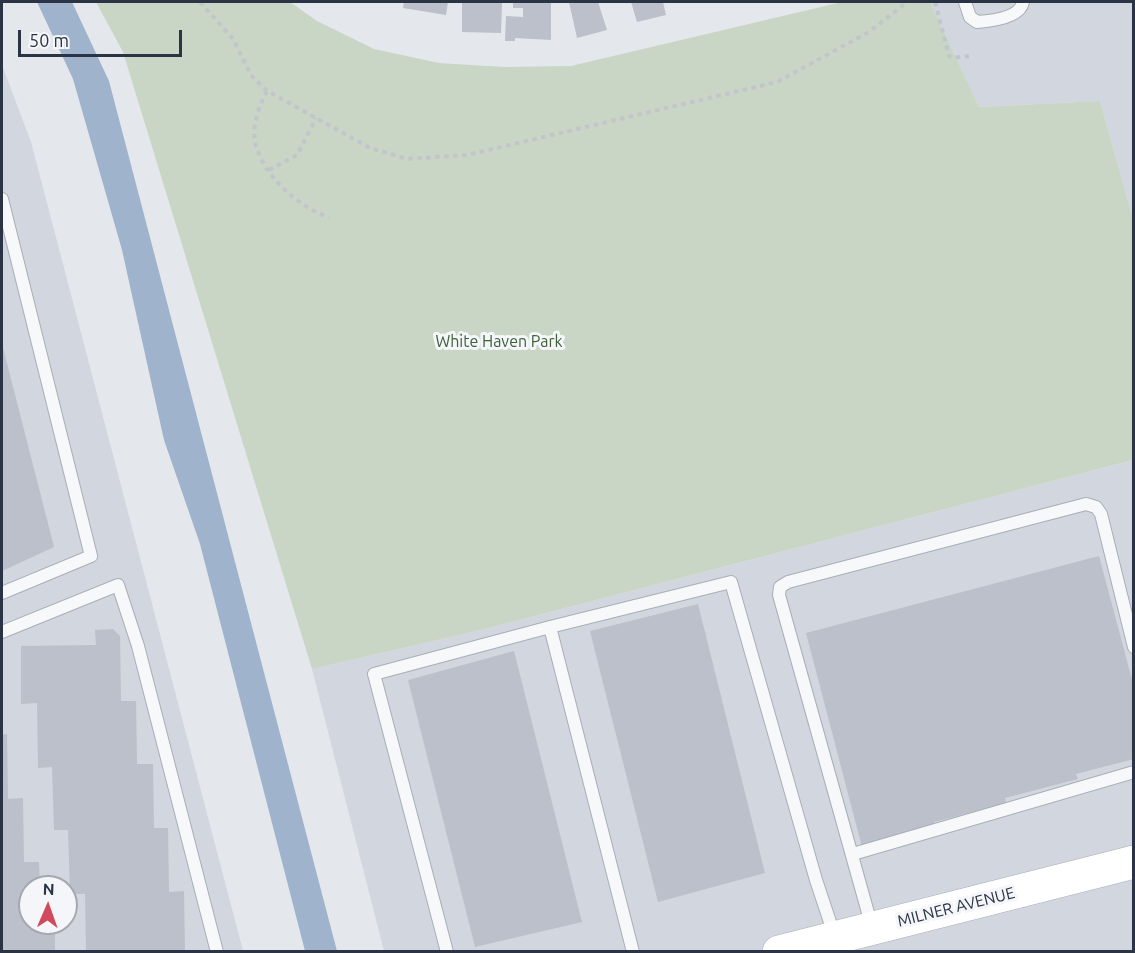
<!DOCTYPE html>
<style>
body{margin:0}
#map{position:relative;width:1135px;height:953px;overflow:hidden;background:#e4e7ec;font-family:Ubuntu,sans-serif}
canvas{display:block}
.frame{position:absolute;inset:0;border:3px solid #2b3445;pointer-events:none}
.north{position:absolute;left:18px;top:875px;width:60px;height:60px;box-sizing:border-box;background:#f4f6f9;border:2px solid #a4a8b1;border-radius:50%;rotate:2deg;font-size:16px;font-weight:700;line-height:24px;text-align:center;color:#2b3445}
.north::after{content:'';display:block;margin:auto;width:21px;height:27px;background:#d1495b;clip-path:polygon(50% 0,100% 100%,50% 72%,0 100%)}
.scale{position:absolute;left:18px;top:30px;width:164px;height:27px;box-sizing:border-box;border:3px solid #2b3445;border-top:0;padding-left:8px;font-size:18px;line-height:21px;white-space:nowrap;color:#2b3445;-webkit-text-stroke:4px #f4f6f9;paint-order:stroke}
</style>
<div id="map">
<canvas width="1135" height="953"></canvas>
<div class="frame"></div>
<div class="north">N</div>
<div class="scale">50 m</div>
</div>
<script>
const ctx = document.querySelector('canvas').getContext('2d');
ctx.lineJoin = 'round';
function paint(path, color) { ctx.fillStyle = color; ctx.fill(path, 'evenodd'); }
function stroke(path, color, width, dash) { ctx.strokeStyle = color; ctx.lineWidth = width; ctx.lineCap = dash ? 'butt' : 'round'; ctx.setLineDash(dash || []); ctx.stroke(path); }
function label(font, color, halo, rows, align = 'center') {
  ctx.font = font + ' Ubuntu,sans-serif'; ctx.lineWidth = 6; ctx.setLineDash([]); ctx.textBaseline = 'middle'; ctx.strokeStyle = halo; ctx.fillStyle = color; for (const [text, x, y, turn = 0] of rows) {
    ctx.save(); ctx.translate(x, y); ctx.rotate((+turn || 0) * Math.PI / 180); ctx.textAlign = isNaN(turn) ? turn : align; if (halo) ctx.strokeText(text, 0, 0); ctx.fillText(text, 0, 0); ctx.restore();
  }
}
const built = new Path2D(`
 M 930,2 L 1133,2 L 1133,219 L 1100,101 L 979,107 Z
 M 2,65 L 31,142 L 243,951 L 2,951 ZM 30,887 L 66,887 L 66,923 L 30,923 Z
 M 1133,460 L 1133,951 L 384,951 L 312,669 L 481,630 Z`);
const green = new Path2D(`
 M 96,2 L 290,2 L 317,21 L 374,49 L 439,63 L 504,67 L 571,66 L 842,2 L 930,2 L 979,107 L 1100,101 L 1133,219 L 1133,460 L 481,630 L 312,669 L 123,52 Z`);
const water = new Path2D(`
 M 37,2 L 72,2 L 109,81 L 337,951 L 305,951 L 200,544 L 164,440 L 122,250 L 73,79 Z`);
const building = new Path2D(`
 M 404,2 L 448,2 L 446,15 L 403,8 Z
 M 462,2 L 502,2 L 501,33 L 462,32 Z
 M 513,2 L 551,2 L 551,40 L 515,38 L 515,41 L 505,41 L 506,16 L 523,17 L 523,8 L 513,8 Z
 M 569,2 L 598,2 L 607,30 L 577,38 Z
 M 631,2 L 663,2 L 666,15 L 637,22 Z
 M 2,344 L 54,547 L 2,571 Z
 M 1099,556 L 1134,687 L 1134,759 L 1076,774 L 1078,779 L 1005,798 L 1006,803 L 934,822 L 935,828 L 862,847 L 806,633 Z
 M 698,604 L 765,873 L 658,902 L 590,631 Z
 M 113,629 L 120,636 L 121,701 L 136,701 L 137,764 L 153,764 L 154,828 L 168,828 L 169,892 L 184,891 L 185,952 L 86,952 L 85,894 L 70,894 L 68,830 L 54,830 L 52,767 L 38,768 L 37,703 L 21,704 L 21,646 L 96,645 L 95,630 Z
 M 514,651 L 582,922 L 475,947 L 408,680 Z
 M 7,734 L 8,799 L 23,798 L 24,862 L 39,862 L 40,887 L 30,887 L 30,923 L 55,926 L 55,952 L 2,952 L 2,735 Z`);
const path = new Path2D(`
 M 200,2 L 233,39 L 251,75 L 266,90 L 370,148 L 407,159 L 467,155 L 777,82 L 869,32 L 907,2
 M 935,2 L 949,56 L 953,58 L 969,56
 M 267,91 C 258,108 250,130 257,149 C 267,179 300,208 329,217
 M 269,170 L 297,155 L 316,118`);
const service = new Path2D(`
 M 965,2 L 970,17 L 977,22 C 991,21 1020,18 1023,2
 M 2,199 L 91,556 L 2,593
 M 550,627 L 731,582 L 816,880 L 835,937
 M 2,632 L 118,585 L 138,646 L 217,952
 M 853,854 L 1134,772
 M 872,927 L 779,595 L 780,587 L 788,582 L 1086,504 L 1096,507 L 1101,514 L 1134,647
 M 447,952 L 374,674 L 550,627 L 633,952`);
const secondary = new Path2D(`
 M 779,952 L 1134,862`);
const parkNames = [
 ["White Haven Park",499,342]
];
const streetNames = [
 ["MILNER AVENUE",956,907,-14]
];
paint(built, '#d2d6de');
paint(green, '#c9d6c5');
paint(water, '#9fb4cc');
paint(building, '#bbc0ca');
stroke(service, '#a9aeb7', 14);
stroke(secondary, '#a9aeb7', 34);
stroke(path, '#c2c5cb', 4, [4.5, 4.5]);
stroke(service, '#f7f8fa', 12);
stroke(secondary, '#fff', 33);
label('16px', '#3f6138', '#f4f6f9', parkNames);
label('16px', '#2b3445', '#f4f6f9', streetNames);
</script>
